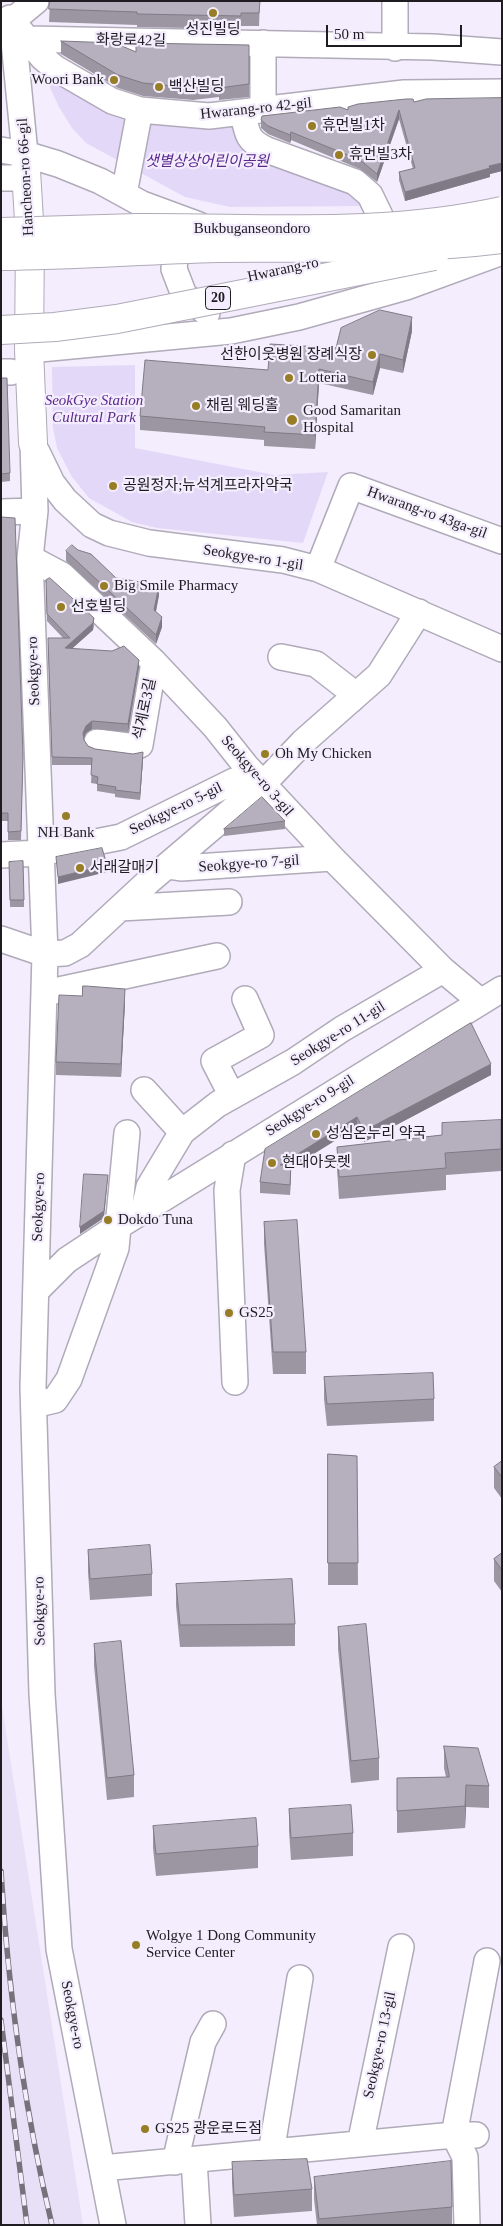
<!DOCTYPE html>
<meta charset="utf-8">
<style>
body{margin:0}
#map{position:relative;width:503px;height:2226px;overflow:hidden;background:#f3edfd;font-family:"Times New Roman",serif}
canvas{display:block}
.frame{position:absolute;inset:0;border:2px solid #1e1c21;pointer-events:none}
.scale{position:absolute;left:326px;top:25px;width:136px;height:22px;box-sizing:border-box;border:2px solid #1e1c21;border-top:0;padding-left:6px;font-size:15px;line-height:18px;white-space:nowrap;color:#1e1c21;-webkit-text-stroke:4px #f3edfd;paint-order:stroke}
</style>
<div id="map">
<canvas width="503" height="2226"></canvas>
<div class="frame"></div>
<div class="scale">50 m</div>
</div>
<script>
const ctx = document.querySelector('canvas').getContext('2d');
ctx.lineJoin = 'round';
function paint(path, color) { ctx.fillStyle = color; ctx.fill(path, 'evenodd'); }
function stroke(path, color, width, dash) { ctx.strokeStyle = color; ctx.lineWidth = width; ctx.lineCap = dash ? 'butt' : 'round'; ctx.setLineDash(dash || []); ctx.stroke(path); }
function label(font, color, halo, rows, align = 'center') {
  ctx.font = font + ' "Times New Roman","Noto Sans KR",serif'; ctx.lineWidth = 4.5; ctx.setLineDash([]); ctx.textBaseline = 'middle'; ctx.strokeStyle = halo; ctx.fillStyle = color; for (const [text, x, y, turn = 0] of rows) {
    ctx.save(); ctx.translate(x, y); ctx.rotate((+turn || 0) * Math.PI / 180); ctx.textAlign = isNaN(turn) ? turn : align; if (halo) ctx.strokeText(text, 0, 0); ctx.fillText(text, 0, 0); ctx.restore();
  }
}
const built = new Path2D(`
 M 1,1700 L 83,2225 L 1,2225 Z`);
const green = new Path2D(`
 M 43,65 L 76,85 L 238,117 L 241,140 L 359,194 L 361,206 L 230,207 L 185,197 L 86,143 L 72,128 L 59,107 L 51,90 Z
 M 135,365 L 135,448 L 274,475 L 328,472 L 303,543 L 157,528 L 132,522 L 89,498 L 72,477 L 57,448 L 53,428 L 52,367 Z`);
const minor = new Path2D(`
 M 395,1 L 395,48
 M 10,18 L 12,21 L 25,154
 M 12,21 L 43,58 L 55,68 L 112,101 L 140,110 L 209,116 L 404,93 L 502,92
 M 12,21 L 36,1
 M 28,39 L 433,47 L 502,52
 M 263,109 L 263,43
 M 243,112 C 247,133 246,140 267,150 L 355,182 L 370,195 L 384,224
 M 1,150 L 25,154 L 58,164 L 100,181 L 142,204 L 199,225
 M 1,178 L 26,178
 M 124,194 L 140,110
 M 191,235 L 176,250 L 174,269 L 184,295 L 207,313
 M 29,350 L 231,331 L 299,317 L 406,287 L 502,252
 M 1,372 L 11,372
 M 33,443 L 35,511 L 30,558 L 45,954 L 33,1387 L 42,1694 L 59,1949 L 113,2225
 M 37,452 L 52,483 L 65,500 L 92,525 L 109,533 L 149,543 L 283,560 L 318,569 L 502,649
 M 1,512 L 35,511
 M 30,558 L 62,575 L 154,662 L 215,727 L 246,766 L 332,858 L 443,970 L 480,1001
 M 318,569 L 351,486 L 502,541
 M 281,657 L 316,664 L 347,688 L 351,700
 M 97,742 L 135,747 L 140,745 L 154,662
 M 1,855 L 40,853 L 121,837 L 234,781 L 263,784
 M 167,866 L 181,868 L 332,858
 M 120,908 L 229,902
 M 1,939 L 45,954 L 65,953 L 80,945 L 149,881 L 263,784 L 303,742 L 379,675 L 419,612
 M 45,993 L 217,956
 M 144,1090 L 182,1132
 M 232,1096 L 214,1061 L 261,1035 L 245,999
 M 233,1154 L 227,1190 L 235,1382
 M 144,1210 L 149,1187 L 182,1132 L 218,1104 L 293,1062 L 342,1029 L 443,970
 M 37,1290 L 67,1260 L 120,1225 L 502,989
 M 34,1405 L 55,1400 L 69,1379 L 116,1248 L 127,1133
 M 360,2144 L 401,1947
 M 271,2153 L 300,1978
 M 194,2160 L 198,2225
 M 175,2162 L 203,2042 L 213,2024
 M 102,2168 L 454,2135 L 476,2135
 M 467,2225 L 465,2157 L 454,2135 L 487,1961`);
const major = new Path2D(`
 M 25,154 L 30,237 L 29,350 L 33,443`);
const rail = new Path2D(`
 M 1,1871 C 8,1991 24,2108 52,2225
 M 1,2020 L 27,2225`);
const majorBridge = new Path2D(`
 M 1,330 L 55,327 L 117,319 L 434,256`);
const highwayBridge = new Path2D(`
 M 1,232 C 47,231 92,229 138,228 C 259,227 382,238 502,211
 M 1,256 C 73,255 145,250 217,248 C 313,247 407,251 502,239`);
const wall = new Path2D(`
 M 50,1 L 260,1 L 259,26 L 241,26 L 241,29 L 137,27 L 137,25 L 49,22 Z
 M 61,41 L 136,52 L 249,45 L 249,97 L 219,100 L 219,97 L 193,100 L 143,96 L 118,88 L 61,54 Z
 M 502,98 L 502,171 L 490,174 L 490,177 L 405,201 L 399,180 L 399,172 L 413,169 L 399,119 L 377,182 L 360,169 L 291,140 L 290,143 L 268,134 L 261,128 L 261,120 L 414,102 Z
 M 412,331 L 403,373 L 380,368 L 373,395 L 319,383 L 315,449 L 264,446 L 264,440 L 140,430 L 140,416 L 268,370 L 336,348 Z
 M 1,378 L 10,473 L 10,481 L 1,482 Z
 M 1,517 L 23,756 L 21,840 L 8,840 L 8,821 L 1,821 Z
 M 78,550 L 116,578 L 159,595 L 156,612 L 162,627 L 156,644 L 66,561 L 66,551 Z
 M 46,580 L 94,625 L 93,630 L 72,648 L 139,667 L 128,732 L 92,729 L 86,733 L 83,739 L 88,746 L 95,749 L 143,759 L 140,800 L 115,797 L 115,794 L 97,791 L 97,784 L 91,783 L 92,765 L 52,765 L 48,645 L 63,638 L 47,621 Z
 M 285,821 L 285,829 L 224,836 L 224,829 Z
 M 9,862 L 24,900 L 24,907 L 10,907 Z
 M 125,1002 L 121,1077 L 56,1075 L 56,1062 Z
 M 471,1023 L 491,1075 L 364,1142 L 357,1127 L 291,1168 L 290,1195 L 260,1193 L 260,1182 Z
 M 442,1123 L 501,1149 L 501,1171 L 446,1175 L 446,1190 L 339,1199 L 337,1169 L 337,1147 L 442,1135 Z
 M 264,1222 L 306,1352 L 306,1374 L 273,1374 L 264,1244 Z
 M 324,1377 L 434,1399 L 434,1421 L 327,1426 L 324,1399 Z
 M 328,1454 L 357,1456 L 358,1585 L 328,1585 Z
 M 502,1461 L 502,1499 L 494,1488 L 494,1467 Z
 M 88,1550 L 152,1574 L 152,1596 L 90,1600 L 88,1572 Z
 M 502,1553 L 502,1592 L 494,1581 L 494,1559 Z
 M 176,1584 L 295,1624 L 295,1646 L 180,1647 L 176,1606 Z
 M 338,1627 L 379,1758 L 379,1780 L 351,1783 L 338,1649 Z
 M 94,1644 L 134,1775 L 134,1797 L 107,1800 L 94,1666 Z
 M 444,1746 L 489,1786 L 489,1808 L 466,1807 L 465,1828 L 397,1833 L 397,1778 L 446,1777 L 444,1768 Z
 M 289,1809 L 353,1833 L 353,1856 L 291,1860 L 289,1831 Z
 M 153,1826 L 258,1846 L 258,1868 L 156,1876 L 153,1848 Z
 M 232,2162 L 312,2189 L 312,2211 L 234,2217 L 232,2183 Z
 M 314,2177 L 452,2207 L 452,2225 L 317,2225 L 314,2199 Z`);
const shadedWall = new Path2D(`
 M 399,110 L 399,119 L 377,182 L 377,174 Z
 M 291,132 L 291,140 L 290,143 L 290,135 Z
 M 502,163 L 502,171 L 490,174 L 490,177 L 405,201 L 405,192 L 489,166 Z
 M 412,317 L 412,331 L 403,373 L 403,360 Z
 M 380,354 L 380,368 L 373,395 L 373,382 Z
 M 319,369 L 319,383 L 315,449 L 315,435 Z
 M 159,585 L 159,595 L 154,620 L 154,610 Z
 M 162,617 L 162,627 L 156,644 L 156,635 Z
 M 94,618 L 93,630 L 65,655 L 65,648 Z
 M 139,660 L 139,667 L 128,732 L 128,724 Z
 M 92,721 L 92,729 L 86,733 L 83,741 L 83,733 L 86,726 Z
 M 143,752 L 143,759 L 140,800 L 140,793 Z
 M 107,865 L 107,872 L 58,884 L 58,877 Z
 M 125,989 L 125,1002 L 121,1077 L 121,1064 Z
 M 491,1064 L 491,1075 L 364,1142 L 364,1131 Z
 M 357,1117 L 357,1127 L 291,1168 L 290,1195 L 290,1185 L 280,1165 Z
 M 108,1175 L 104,1218 L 80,1234 L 80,1227 Z
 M 466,1785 L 466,1807 L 465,1828 L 465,1806 Z`);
const building = new Path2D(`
 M 50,1 L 260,1 L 259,13 L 241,13 L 241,16 L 137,14 L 137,12 L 49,9 Z
 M 61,41 L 115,43 L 136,52 L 136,43 L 249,45 L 249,84 L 219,88 L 219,85 L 193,88 L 143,83 L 118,75 Z
 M 502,98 L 502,163 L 489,166 L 490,168 L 405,192 L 399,172 L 415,168 L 399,110 L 377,174 L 360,160 L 291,132 L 290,135 L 268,126 L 261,120 L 262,116 L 340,107 L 348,110 L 348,107 L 358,104 L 406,99 L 413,99 L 414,102 L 426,99 Z
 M 380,310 L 412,317 L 403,360 L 380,354 L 373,382 L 319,369 L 315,435 L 264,432 L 265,427 L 140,416 L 145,360 L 268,370 L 270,344 L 336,348 L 341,328 Z
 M 1,378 L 7,378 L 10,473 L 1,474 Z
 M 1,517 L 15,518 L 23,756 L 21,831 L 8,832 L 8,813 L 1,813 Z
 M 72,545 L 78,550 L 91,554 L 116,578 L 159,585 L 154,610 L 162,617 L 156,635 L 66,551 Z
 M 50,578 L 94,618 L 93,623 L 65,648 L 112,651 L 124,646 L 139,660 L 128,724 L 92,721 L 86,726 L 83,733 L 84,740 L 88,746 L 95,749 L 133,754 L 143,752 L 140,793 L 115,790 L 116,787 L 97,784 L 98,777 L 91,775 L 92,758 L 52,757 L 48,638 L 70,638 L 47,614 L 46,580 Z
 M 262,797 L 285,821 L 224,829 Z
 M 102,848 L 107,865 L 58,877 L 56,857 Z
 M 23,861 L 24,900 L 10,900 L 9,862 Z
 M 83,986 L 86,986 L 125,989 L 121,1064 L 56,1062 L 59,995 L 82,996 Z
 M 471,1023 L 491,1064 L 364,1131 L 357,1117 L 280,1165 L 291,1164 L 290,1185 L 260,1182 L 265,1149 Z
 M 501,1120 L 501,1149 L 445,1153 L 446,1168 L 339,1177 L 337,1147 L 442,1135 L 442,1123 Z
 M 84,1174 L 108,1175 L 104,1211 L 80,1227 Z
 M 297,1220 L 306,1352 L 273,1352 L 264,1222 Z
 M 433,1373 L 434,1399 L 327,1404 L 324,1377 Z
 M 328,1454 L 357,1456 L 358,1563 L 328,1563 Z
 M 502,1461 L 502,1477 L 494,1467 Z
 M 150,1545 L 152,1574 L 90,1579 L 88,1550 Z
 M 502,1553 L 502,1570 L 494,1559 Z
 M 292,1579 L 295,1624 L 180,1625 L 176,1584 Z
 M 366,1624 L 379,1758 L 351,1761 L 338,1627 Z
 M 121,1641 L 134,1775 L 107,1778 L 94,1644 Z
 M 444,1746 L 478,1748 L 489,1786 L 466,1785 L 465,1806 L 397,1811 L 397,1778 L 449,1777 Z
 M 351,1805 L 353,1833 L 291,1838 L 289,1809 Z
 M 256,1818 L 258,1846 L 156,1854 L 153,1826 Z
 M 307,2159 L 312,2189 L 234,2195 L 232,2162 Z
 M 451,2161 L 452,2207 L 319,2219 L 314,2177 Z`);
const markers = [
 [213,13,5,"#977d25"],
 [114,80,5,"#977d25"],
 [159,87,5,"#977d25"],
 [312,126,5,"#977d25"],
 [339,155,5,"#977d25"],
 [372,355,5,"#977d25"],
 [289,378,5,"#977d25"],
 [196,406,5,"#977d25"],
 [292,420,6,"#977d25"],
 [113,486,5,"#977d25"],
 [104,586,5,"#977d25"],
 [61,607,5,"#977d25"],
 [265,754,5,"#977d25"],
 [66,816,5,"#977d25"],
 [80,868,5,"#977d25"],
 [316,1134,5,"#977d25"],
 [272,1163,5,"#977d25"],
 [108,1220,5,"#977d25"],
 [229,1313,5,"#977d25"],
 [136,1945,5,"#977d25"],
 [145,2129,5,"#977d25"]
];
const shields = [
 [218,298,25]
];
const shieldNames = [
 ["20",218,298]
];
const poiNames = [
 ["성진빌딩",213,30,"center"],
 ["Woori Bank",104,80,"right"],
 ["백산빌딩",169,87],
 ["휴먼빌1차",322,126],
 ["휴먼빌3차",349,155],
 ["선한이웃병원 장례식장",362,355,"right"],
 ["Lotteria",299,378],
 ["채림 웨딩홀",206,406],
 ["Good Samaritan",303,411],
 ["Hospital",303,428],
 ["공원정자;뉴석계프라자약국",123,486],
 ["Big Smile Pharmacy",114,586],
 ["선호빌딩",71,607],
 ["Oh My Chicken",275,754],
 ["NH Bank",66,833,"center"],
 ["서래갈매기",90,868],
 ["성심온누리 약국",326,1134],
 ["현대아웃렛",282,1163],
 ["Dokdo Tuna",118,1220],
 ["GS25",239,1313],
 ["Wolgye 1 Dong Community",146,1936],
 ["Service Center",146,1953],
 ["GS25 광운로드점",155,2129]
];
const streetNames = [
 ["화랑로42길",131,41,1],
 ["Hwarang-ro 42-gil",256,109,-6],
 ["Hancheon-ro 66-gil",26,177,-93],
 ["Bukbuganseondoro",252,229],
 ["Hwarang-ro",283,270,-12],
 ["Hwarang-ro 43ga-gil",427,513,20],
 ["Seokgye-ro 1-gil",253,558,9],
 ["Seokgye-ro",34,671,-92],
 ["석계로3길",145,709,-78],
 ["Seokgye-ro 3-gil",257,776,49],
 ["Seokgye-ro 5-gil",176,809,-26],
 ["Seokgye-ro 7-gil",249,864,-4],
 ["Seokgye-ro 11-gil",338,1034,-32],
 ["Seokgye-ro 9-gil",310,1106,-32],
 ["Seokgye-ro",39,1207,-88],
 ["Seokgye-ro",40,1611,-91],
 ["Seokgye-ro",72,2015,79],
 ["Seokgye-ro 13-gil",380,2045,-78]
];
const parkNames = [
 ["샛별상상어린이공원",207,162],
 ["SeokGye Station",94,401],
 ["Cultural Park",94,418]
];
paint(built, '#e8e0f6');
paint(green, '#e4d8f9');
stroke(minor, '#b0aab9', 28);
stroke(major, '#b0aab9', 30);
stroke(minor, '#fff', 25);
stroke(major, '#fff', 28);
stroke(rail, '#76727c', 5.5);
stroke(rail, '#f3edfd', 4, [11]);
stroke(majorBridge, '#b0aab9', 30, []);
stroke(highwayBridge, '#b0aab9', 30, []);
stroke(majorBridge, '#fff', 28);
stroke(highwayBridge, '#fff', 28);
paint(wall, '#9c96a3');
paint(shadedWall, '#7f7a85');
paint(building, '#b5afbe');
stroke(building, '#7f7a85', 1);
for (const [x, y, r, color] of markers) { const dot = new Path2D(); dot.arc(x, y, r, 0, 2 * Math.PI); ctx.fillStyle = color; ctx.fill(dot); stroke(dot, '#f3edfd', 2); }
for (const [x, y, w] of shields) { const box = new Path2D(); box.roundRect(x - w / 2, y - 11.5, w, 23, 4); ctx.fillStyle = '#f3edfd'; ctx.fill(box); stroke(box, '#1e1c21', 1); }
label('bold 14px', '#1e1c21', null, shieldNames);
label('15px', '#1e1c21', '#f3edfd', poiNames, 'left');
label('15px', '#1e1c21', '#f3edfd', streetNames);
label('italic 15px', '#5b298e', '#f3edfd', parkNames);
</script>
